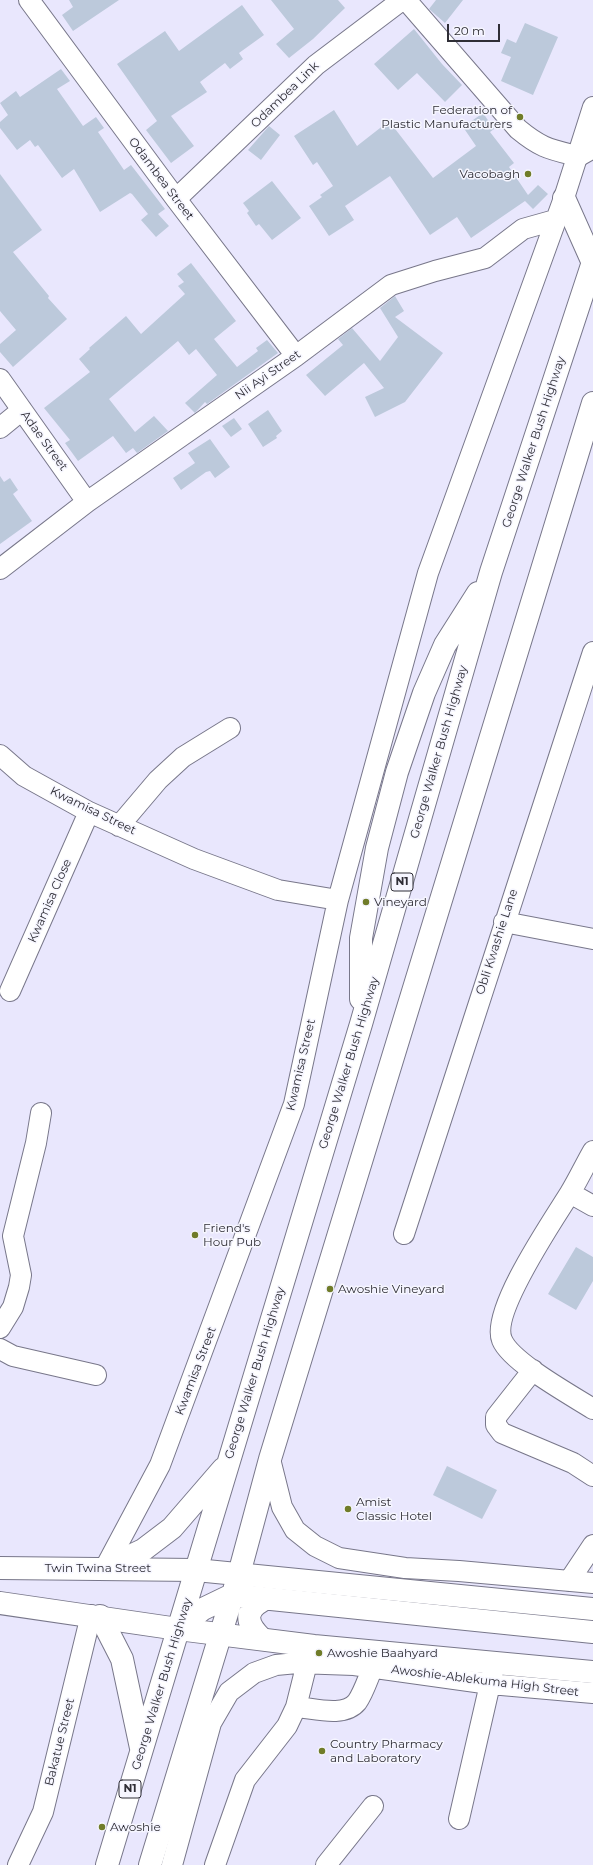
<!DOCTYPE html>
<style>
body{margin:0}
#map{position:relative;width:593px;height:1865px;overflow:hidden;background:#e9e7fd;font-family:Montserrat,sans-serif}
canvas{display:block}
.scale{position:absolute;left:447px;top:24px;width:53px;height:18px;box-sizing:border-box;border:2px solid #2f2e36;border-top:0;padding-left:5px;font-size:12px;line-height:14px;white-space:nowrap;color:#2f2e36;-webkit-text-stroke:3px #f6f6ff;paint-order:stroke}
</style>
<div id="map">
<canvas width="593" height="1865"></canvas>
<div class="scale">20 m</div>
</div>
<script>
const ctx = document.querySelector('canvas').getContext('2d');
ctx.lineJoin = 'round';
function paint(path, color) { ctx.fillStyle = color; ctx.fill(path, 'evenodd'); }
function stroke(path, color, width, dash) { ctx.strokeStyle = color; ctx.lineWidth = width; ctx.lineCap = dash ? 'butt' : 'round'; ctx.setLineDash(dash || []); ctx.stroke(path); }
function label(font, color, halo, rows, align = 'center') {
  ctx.font = font + ' Montserrat,sans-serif'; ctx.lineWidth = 3; ctx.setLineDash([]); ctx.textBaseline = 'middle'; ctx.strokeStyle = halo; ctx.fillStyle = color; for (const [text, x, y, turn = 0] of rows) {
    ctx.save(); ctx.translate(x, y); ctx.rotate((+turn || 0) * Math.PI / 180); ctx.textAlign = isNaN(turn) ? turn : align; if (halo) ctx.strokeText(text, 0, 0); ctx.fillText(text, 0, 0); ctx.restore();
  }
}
const building = new Path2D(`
 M 69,0 L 119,0 L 73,31 L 62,15 L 73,7 Z
 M 271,0 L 338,0 L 345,8 L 313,39 L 289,58 L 276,44 L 294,29 Z
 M 436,0 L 463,0 L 445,23 L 429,9 Z
 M 242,5 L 264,35 L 239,53 L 243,59 L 230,69 L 225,63 L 200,82 L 207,92 L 171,116 L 194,146 L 171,163 L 146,130 L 157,121 L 117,64 L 165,31 L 179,51 Z
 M 525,23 L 558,37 L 533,95 L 501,81 L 511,57 L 501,53 L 507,39 L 516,43 Z
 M 414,29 L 442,64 L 462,85 L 445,102 L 417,73 L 398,90 L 374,64 Z
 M 61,69 L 70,81 L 57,89 L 83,126 L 96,117 L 104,128 L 98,132 L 124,170 L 131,165 L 165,209 L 158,214 L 169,226 L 156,237 L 141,220 L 148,214 L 132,194 L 130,193 L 100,212 L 74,169 L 62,178 L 38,145 L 35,147 L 30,140 L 17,150 L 0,128 L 0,122 L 8,115 L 0,103 L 16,91 L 20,97 Z
 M 334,110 L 357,146 L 389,121 L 433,178 L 476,146 L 463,127 L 483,113 L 494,129 L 490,132 L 514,163 L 509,167 L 528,195 L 538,185 L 548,194 L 533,209 L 525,201 L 471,238 L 457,217 L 430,235 L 390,176 L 345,206 L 354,220 L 329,236 L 309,206 L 322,197 L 320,195 L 333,186 L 317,162 L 313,165 L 294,136 Z
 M 269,126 L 280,135 L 261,160 L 248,150 Z
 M 0,174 L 42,230 L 13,252 L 49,296 L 48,298 L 67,319 L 13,367 L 0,352 L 0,344 L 16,330 L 0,311 Z
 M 272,181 L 301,218 L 272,240 L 259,224 L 256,226 L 247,213 L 249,211 L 243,203 Z
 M 191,263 L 236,321 L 214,339 L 237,367 L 258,351 L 256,348 L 267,340 L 278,353 L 207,404 L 205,402 L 195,413 L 185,403 L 217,375 L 196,349 L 189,355 L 178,341 L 109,399 L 135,432 L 154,416 L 168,431 L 137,453 L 133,448 L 126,453 L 113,436 L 78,461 L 65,443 L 70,440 L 44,408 L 90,372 L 79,359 L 90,349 L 89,348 L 126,316 L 141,334 L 185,294 L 178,286 L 184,282 L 177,274 Z
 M 395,296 L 404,311 L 395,317 L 443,353 L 405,402 L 375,417 L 365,397 L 384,388 L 364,363 L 325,396 L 306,375 L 343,345 L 338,339 L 352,328 L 380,361 L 398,337 L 380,308 Z
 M 268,410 L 282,431 L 276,436 L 277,438 L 263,447 L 248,424 Z
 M 234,418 L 242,429 L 231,437 L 222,426 Z
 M 210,439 L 230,467 L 215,478 L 210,471 L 206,472 L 181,490 L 173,478 L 195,463 L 188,453 Z
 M 0,476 L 4,482 L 10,478 L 18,490 L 13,494 L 32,521 L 0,544 Z
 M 576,1247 L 593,1257 L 593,1281 L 576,1310 L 548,1294 Z
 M 447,1466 L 497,1490 L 482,1519 L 433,1495 Z`);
const minor = new Path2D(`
 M 29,0 L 176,199 L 296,356
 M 406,0 L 518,129 C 541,148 549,149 577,156
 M 176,199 L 316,65 L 402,0
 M 0,379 L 87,502
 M 0,428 L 22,410
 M 0,569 L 87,502 L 296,356 L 391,285 L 435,271 L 485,258 L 523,229 L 555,220
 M 0,755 L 24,776 L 89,812 L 194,859 L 278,890 L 338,900
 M 119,826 L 158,780 L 183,757 L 230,728
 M 504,922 L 593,939
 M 10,991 L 89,812
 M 593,1151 C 585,1165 578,1180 570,1193 C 554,1219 490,1312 502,1340 C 511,1362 571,1395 593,1409
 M 570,1193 L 593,1206
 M 404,1234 L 593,652
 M 0,1328 L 13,1307 L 19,1287 L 21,1275 L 13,1236 L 36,1143 L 41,1113
 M 0,1349 L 13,1356 L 96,1375
 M 533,1370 L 496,1417 L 496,1425 L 502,1433 L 573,1463 L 593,1476
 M 270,1459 L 282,1507 L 295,1530 L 315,1546 L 339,1558 L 405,1568 L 459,1571 L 593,1583
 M 105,1568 L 160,1465 L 294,1104 L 338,900 L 428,573 L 564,198 L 593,107
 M 569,1581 L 593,1545
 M 296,1707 C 313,1708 344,1718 357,1702 C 364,1692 368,1678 373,1667
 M 459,1819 L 493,1671
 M 18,1865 L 43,1812 L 91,1615
 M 172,1865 L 211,1723 L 229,1692 L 254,1673 L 276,1665 L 297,1663 L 354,1665 L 490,1684 L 593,1693
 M 215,1865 L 245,1780 L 287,1726 L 296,1707 L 307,1663
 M 326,1865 L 373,1806`);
const major = new Path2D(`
 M 0,1568 L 196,1570 L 593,1609
 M 0,1603 L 178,1629 L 314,1646 L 593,1672`);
const highway = new Path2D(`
 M 577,156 L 593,147
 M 564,198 L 593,263
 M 361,999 L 361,938 L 377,848 L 397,772 L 424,693 L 445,645 L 478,593
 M 105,1568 L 143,1550 L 172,1528 L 223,1469
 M 100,1616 L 122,1659 L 141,1748
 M 178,1629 L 203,1609 L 232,1595 L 593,1632
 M 261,1638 C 244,1621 245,1609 267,1598
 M 107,1865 L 361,1024 L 491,572 L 593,262
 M 150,1865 L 239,1574 L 270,1459 L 593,403`);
const markers = [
 [520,117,4,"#707c29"],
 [528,174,4,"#707c29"],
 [366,902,4,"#707c29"],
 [195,1235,4,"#707c29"],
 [330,1289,4,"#707c29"],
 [348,1509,4,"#707c29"],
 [319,1653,4,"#707c29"],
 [322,1751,4,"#707c29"],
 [102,1827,4,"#707c29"]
];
const shields = [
 [402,882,22],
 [130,1789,22]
];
const shieldNames = [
 ["N1",402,882],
 ["N1",130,1789]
];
const streetNames = [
 ["Odambea Link",285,95,-44],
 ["Odambea Street",161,179,53],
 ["Nii Ayi Street",268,375,-35],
 ["Adae Street",44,441,54],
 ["George Walker Bush Highway",534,442,-72],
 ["George Walker Bush Highway",439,752,-74],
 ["Kwamisa Street",93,811,26],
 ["Kwamisa Close",50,901,-66],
 ["Obli Kwashie Lane",497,942,-72],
 ["George Walker Bush Highway",349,1063,-73],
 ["Kwamisa Street",301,1065,-77],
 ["Kwamisa Street",196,1371,-69],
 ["George Walker Bush Highway",255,1373,-73],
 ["Twin Twina Street",98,1568],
 ["Awoshie-Ablekuma High Street",485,1681,7],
 ["George Walker Bush Highway",162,1684,-73],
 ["Bakatue Street",60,1742,-76]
];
const poiNames = [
 ["Federation of",512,110,"right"],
 ["Plastic Manufacturers",512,124,"right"],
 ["Vacobagh",520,174,"right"],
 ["Vineyard",374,902],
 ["Friend's",203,1228],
 ["Hour Pub",203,1242],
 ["Awoshie Vineyard",338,1289],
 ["Amist",356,1502],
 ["Classic Hotel",356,1516],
 ["Awoshie Baahyard",327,1653],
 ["Country Pharmacy",330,1744],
 ["and Laboratory",330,1758],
 ["Awoshie",110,1827]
];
paint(building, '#bcc9db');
stroke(minor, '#78778a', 22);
stroke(major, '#78778a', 24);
stroke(highway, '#78778a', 24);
stroke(minor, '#fff', 20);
stroke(major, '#fff', 22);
stroke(highway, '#fff', 22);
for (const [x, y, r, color] of markers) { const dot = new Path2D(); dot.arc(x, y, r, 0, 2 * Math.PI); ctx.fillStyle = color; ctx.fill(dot); stroke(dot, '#f6f6ff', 1.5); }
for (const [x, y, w] of shields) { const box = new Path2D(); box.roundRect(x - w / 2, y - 9, w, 18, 3); ctx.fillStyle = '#f6f6ff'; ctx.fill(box); stroke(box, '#2f2e36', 1); }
label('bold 11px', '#2f2e36', null, shieldNames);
label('12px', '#2f2e36', '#f6f6ff', streetNames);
label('12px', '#2f2e36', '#f6f6ff', poiNames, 'left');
</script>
